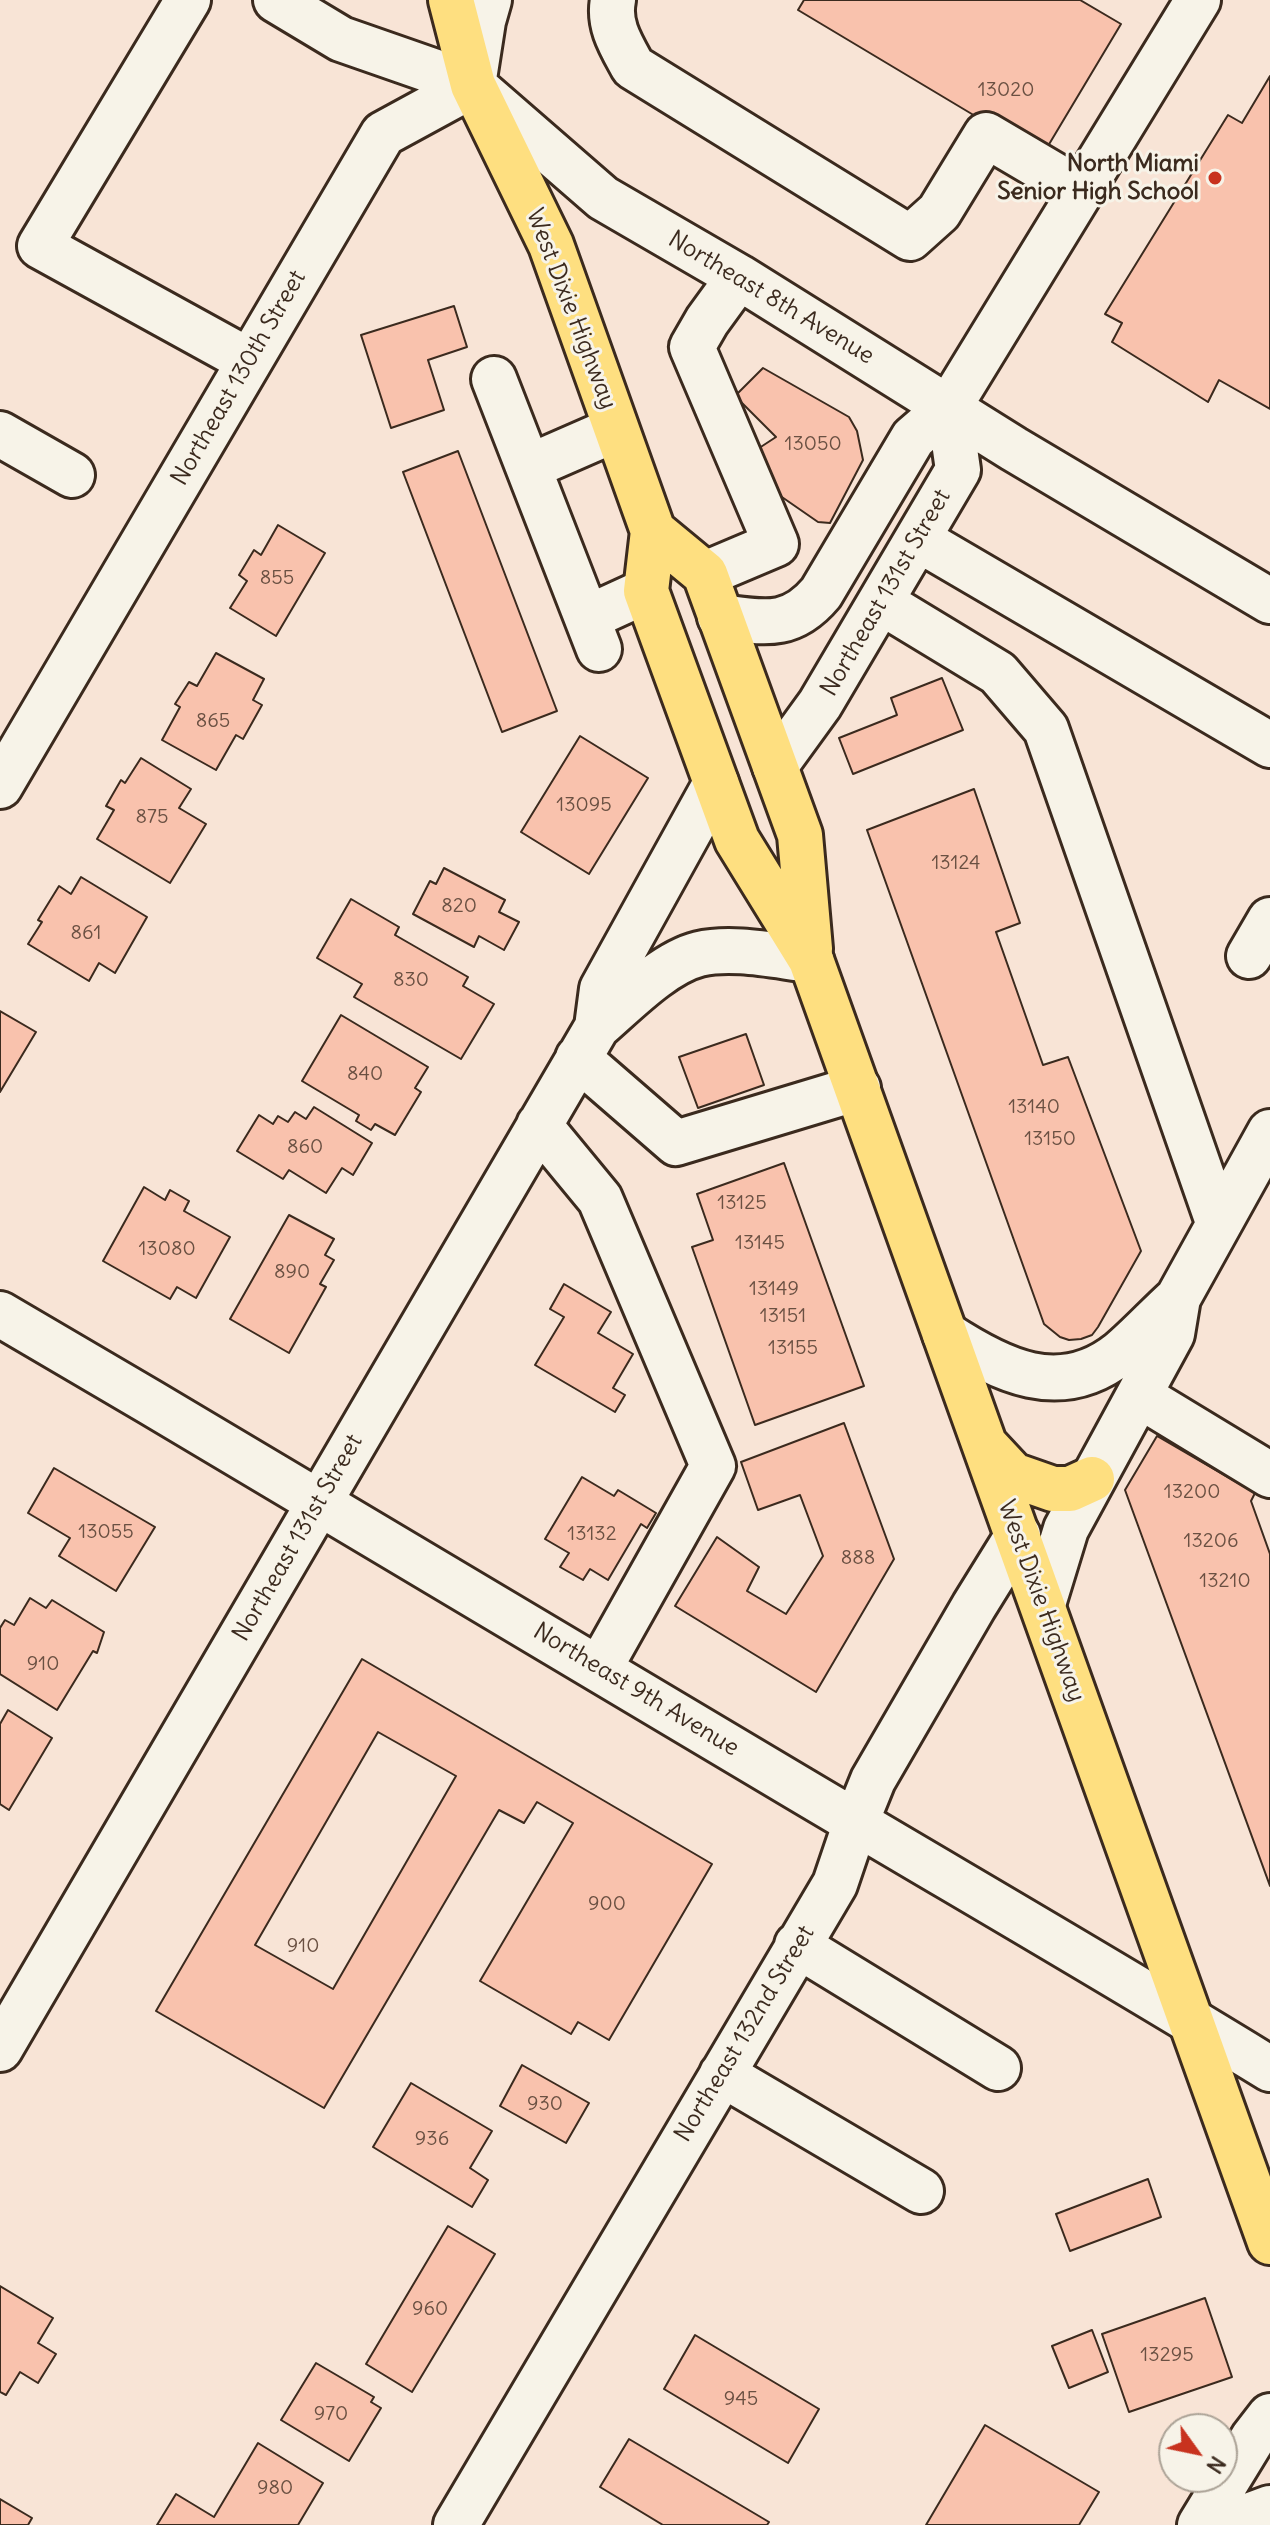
<!DOCTYPE html>
<style>
body{margin:0}
#map{position:relative;width:1270px;height:2525px;overflow:hidden;background:#f8e4d6;font-family:Delius,sans-serif}
canvas{display:block}
.north{position:absolute;left:1158px;top:2413px;width:80px;height:80px;box-sizing:border-box;background:#f7f3e8;border:2px solid #aca397;border-radius:50%;rotate:123deg;font-size:22px;font-weight:700;line-height:32px;text-align:center;color:#3b2a1e}
.north::after{content:'';display:block;margin:auto;width:28px;height:36px;background:#c8321e;clip-path:polygon(50% 0,100% 100%,50% 72%,0 100%)}
</style>
<div id="map">
<canvas width="1270" height="2525"></canvas>
<div class="north">N</div>
</div>
<script>
const ctx = document.querySelector('canvas').getContext('2d');
ctx.lineJoin = 'round';
function paint(path, color) { ctx.fillStyle = color; ctx.fill(path, 'evenodd'); }
function stroke(path, color, width, dash) { ctx.strokeStyle = color; ctx.lineWidth = width; ctx.lineCap = dash ? 'butt' : 'round'; ctx.setLineDash(dash || []); ctx.stroke(path); }
function label(font, color, halo, rows, align = 'center') {
  ctx.font = font + ' Delius,sans-serif'; ctx.lineWidth = 6; ctx.setLineDash([]); ctx.textBaseline = 'middle'; ctx.strokeStyle = halo; ctx.fillStyle = color; for (const [text, x, y, turn = 0] of rows) {
    ctx.save(); ctx.translate(x, y); ctx.rotate((+turn || 0) * Math.PI / 180); ctx.textAlign = isNaN(turn) ? turn : align; if (halo) ctx.strokeText(text, 0, 0); ctx.fillText(text, 0, 0); ctx.restore();
  }
}
const building = new Path2D(`
 M 804,0 L 1080,0 L 1121,24 L 1042,156 L 798,10 Z
 M 1270,76 L 1270,409 L 1219,380 L 1208,402 L 1112,342 L 1122,323 L 1105,314 L 1228,115 L 1242,123 Z
 M 454,306 L 467,347 L 428,360 L 444,410 L 391,428 L 361,335 Z
 M 763,368 L 849,417 L 857,431 L 863,460 L 830,523 L 818,522 L 766,486 L 750,454 L 776,437 L 735,396 Z
 M 458,451 L 557,711 L 502,732 L 403,472 Z
 M 278,525 L 325,553 L 276,636 L 230,608 L 247,581 L 239,575 L 254,550 L 261,555 Z
 M 216,653 L 264,679 L 253,700 L 262,705 L 243,739 L 236,735 L 216,770 L 162,740 L 180,707 L 175,704 L 189,682 L 197,686 Z
 M 942,678 L 963,730 L 853,774 L 839,738 L 897,715 L 891,698 Z
 M 580,736 L 648,778 L 589,874 L 521,832 Z
 M 141,758 L 191,789 L 179,808 L 206,824 L 170,883 L 97,839 L 114,810 L 106,806 L 121,780 L 125,783 Z
 M 974,789 L 1020,923 L 996,932 L 1043,1065 L 1068,1057 L 1141,1251 L 1098,1327 L 1092,1335 L 1081,1339 L 1069,1340 L 1060,1337 L 1044,1324 L 867,830 Z
 M 444,868 L 505,900 L 499,912 L 519,922 L 504,950 L 479,936 L 474,947 L 413,914 L 430,881 L 436,884 Z
 M 81,877 L 147,917 L 115,973 L 99,963 L 89,981 L 28,944 L 42,922 L 38,920 L 59,886 L 71,894 Z
 M 351,899 L 399,927 L 395,935 L 468,977 L 463,986 L 494,1004 L 461,1059 L 354,997 L 362,984 L 317,958 Z
 M 0,1011 L 36,1032 L 0,1092 Z
 M 341,1015 L 428,1067 L 415,1088 L 421,1092 L 395,1135 L 375,1124 L 371,1130 L 356,1121 L 359,1115 L 302,1081 Z
 M 746,1034 L 764,1085 L 698,1108 L 679,1057 Z
 M 314,1107 L 372,1143 L 353,1175 L 342,1168 L 326,1193 L 289,1170 L 283,1179 L 237,1151 L 259,1115 L 273,1124 L 278,1116 L 288,1122 L 295,1112 L 306,1119 Z
 M 784,1163 L 864,1386 L 755,1425 L 692,1247 L 713,1240 L 697,1194 Z
 M 144,1187 L 165,1200 L 170,1190 L 189,1201 L 184,1211 L 230,1237 L 196,1298 L 177,1287 L 170,1299 L 103,1261 Z
 M 289,1215 L 334,1239 L 325,1255 L 334,1260 L 320,1284 L 326,1287 L 289,1353 L 230,1319 Z
 M 564,1284 L 611,1312 L 598,1333 L 633,1354 L 613,1388 L 625,1395 L 615,1412 L 535,1365 L 564,1317 L 550,1309 Z
 M 844,1423 L 894,1559 L 816,1692 L 675,1606 L 717,1537 L 759,1567 L 747,1591 L 786,1614 L 823,1556 L 800,1495 L 758,1510 L 741,1462 Z
 M 1157,1436 L 1255,1493 L 1251,1501 L 1270,1554 L 1270,1886 L 1125,1490 Z
 M 54,1468 L 155,1527 L 116,1591 L 59,1556 L 70,1538 L 28,1513 Z
 M 582,1477 L 614,1496 L 618,1490 L 656,1513 L 647,1528 L 641,1524 L 608,1580 L 590,1569 L 583,1580 L 560,1567 L 569,1553 L 545,1539 Z
 M 30,1598 L 46,1608 L 52,1600 L 104,1632 L 97,1653 L 93,1651 L 57,1710 L 0,1674 L 0,1628 L 5,1620 L 14,1625 Z
 M 362,1659 L 712,1864 L 609,2040 L 578,2022 L 571,2034 L 480,1981 L 573,1823 L 537,1802 L 524,1823 L 499,1810 L 324,2108 L 156,2011 ZM 378,1732 L 456,1776 L 333,1989 L 255,1945 Z
 M 8,1710 L 52,1738 L 9,1810 L 0,1804 L 0,1724 Z
 M 522,2065 L 589,2103 L 566,2143 L 500,2106 Z
 M 411,2083 L 492,2131 L 470,2168 L 488,2180 L 472,2207 L 373,2147 Z
 M 1148,2179 L 1161,2217 L 1070,2251 L 1056,2214 Z
 M 448,2226 L 495,2254 L 412,2392 L 366,2364 Z
 M 0,2286 L 53,2318 L 38,2343 L 56,2354 L 38,2383 L 20,2372 L 6,2395 L 0,2392 Z
 M 1205,2298 L 1232,2377 L 1129,2412 L 1102,2334 Z
 M 1092,2330 L 1108,2372 L 1069,2388 L 1052,2346 Z
 M 695,2335 L 819,2409 L 788,2463 L 664,2389 Z
 M 316,2363 L 374,2397 L 371,2402 L 381,2408 L 349,2461 L 281,2420 Z
 M 985,2425 L 1099,2492 L 1079,2525 L 926,2525 Z
 M 629,2439 L 769,2522 L 767,2525 L 663,2525 L 600,2487 Z
 M 258,2443 L 323,2483 L 298,2525 L 157,2525 L 176,2494 L 214,2517 Z
 M 0,2499 L 32,2518 L 28,2525 L 0,2525 Z`);
const minor = new Path2D(`
 M 188,0 L 40,246 L 249,361
 M 276,0 L 341,39 L 473,85 L 603,198 L 739,277 L 1014,449 L 1270,601
 M 613,0 C 608,25 621,45 633,67 L 910,238 L 939,212 L 986,135 L 1081,191
 M 473,85 L 483,21 L 489,0
 M 494,379 L 599,649
 M 0,434 L 72,475
 M 529,467 L 616,429
 M 918,539 L 1270,745
 M 705,574 L 776,544 L 692,347 L 707,321 L 739,277
 M 881,602 L 998,673 L 1046,729 L 1218,1222
 M 720,617 C 763,622 790,630 821,593 L 913,438 L 949,407 L 1198,0
 M 587,618 L 646,591
 M 775,766 L 820,704 L 958,470 L 949,407
 M 0,786 L 383,134 L 473,85
 M 1249,956 L 1270,920
 M 597,1027 L 602,989 L 716,783
 M 578,1058 L 676,1143 L 858,1088
 M 539,1125 L 600,1199 L 713,1466 L 599,1669
 M 0,1314 C 267,1470 532,1629 798,1788 C 956,1882 1114,1973 1270,2069
 M 945,1334 C 1000,1370 1060,1401 1120,1353 C 1140,1336 1158,1316 1178,1298
 M 1140,1396 L 1270,1475
 M 1043,1604 L 1066,1529 L 1172,1334 L 1178,1298 L 1270,1132
 M 797,1945 L 998,2068
 M 0,2049 L 597,1027 C 625,1003 663,963 699,954 C 733,946 776,956 811,960
 M 722,2074 L 921,2191
 M 456,2525 L 835,1884 L 856,1822 L 873,1780 L 974,1606 L 1018,1535
 M 1200,2525 L 1253,2438 L 1270,2416
 M 1235,2525 L 1243,2518 L 1270,2508`);
const major = new Path2D(`
 M 451,0 L 473,85 L 551,245 L 653,531 L 646,591 L 737,840 L 811,960 L 1270,2242
 M 653,531 L 705,574 L 800,835 L 810,949
 M 985,1445 L 1013,1475 L 1053,1489 L 1070,1489 L 1092,1479`);
const markers = [
 [1215,178,8,"#c8321e"]
];
const numberNames = [
 ["13020",1006,90],
 ["13050",813,444],
 ["855",277,578],
 ["865",213,721],
 ["13095",584,805],
 ["875",152,817],
 ["13124",956,863],
 ["820",459,906],
 ["861",86,933],
 ["830",411,980],
 ["840",365,1074],
 ["13140",1034,1107],
 ["13150",1050,1139],
 ["860",305,1147],
 ["13125",742,1203],
 ["13145",760,1243],
 ["13080",167,1249],
 ["890",292,1272],
 ["13149",774,1289],
 ["13151",783,1316],
 ["13155",793,1348],
 ["13200",1192,1492],
 ["13055",106,1532],
 ["13132",592,1534],
 ["13206",1211,1541],
 ["888",858,1558],
 ["13210",1225,1581],
 ["910",43,1664],
 ["900",607,1904],
 ["910",303,1946],
 ["930",545,2104],
 ["936",432,2139],
 ["960",430,2309],
 ["13295",1167,2355],
 ["945",741,2399],
 ["970",331,2414],
 ["980",275,2488]
];
const poiNames = [
 ["North Miami",1199,164],
 ["Senior High School",1199,192]
];
const streetNames = [
 ["Northeast 8th Avenue",771,298,31],
 ["West Dixie Highway",571,309,69],
 ["Northeast 130th Street",239,378,-60],
 ["Northeast 131st Street",886,593,-60],
 ["Northeast 131st Street",298,1538,-60],
 ["West Dixie Highway",1041,1601,70],
 ["Northeast 9th Avenue",636,1690,31],
 ["Northeast 132nd Street",745,2034,-59]
];
paint(building, '#f9c2ad');
stroke(building, '#3b2a1e', 2);
stroke(minor, '#3b2a1e', 50);
stroke(major, '#3b2a1e', 50);
stroke(minor, '#f7f3e8', 44);
stroke(major, '#fedf80', 44);
for (const [x, y, r, color] of markers) { const dot = new Path2D(); dot.arc(x, y, r, 0, 2 * Math.PI); ctx.fillStyle = color; ctx.fill(dot); stroke(dot, '#f7f3e8', 3); }
label('20px', '#6a5042', null, numberNames);
label('bold 24px', '#3b2a1e', '#f7f3e8', poiNames, 'right');
label('24px', '#3b2a1e', '#f7f3e8', streetNames);
</script>
